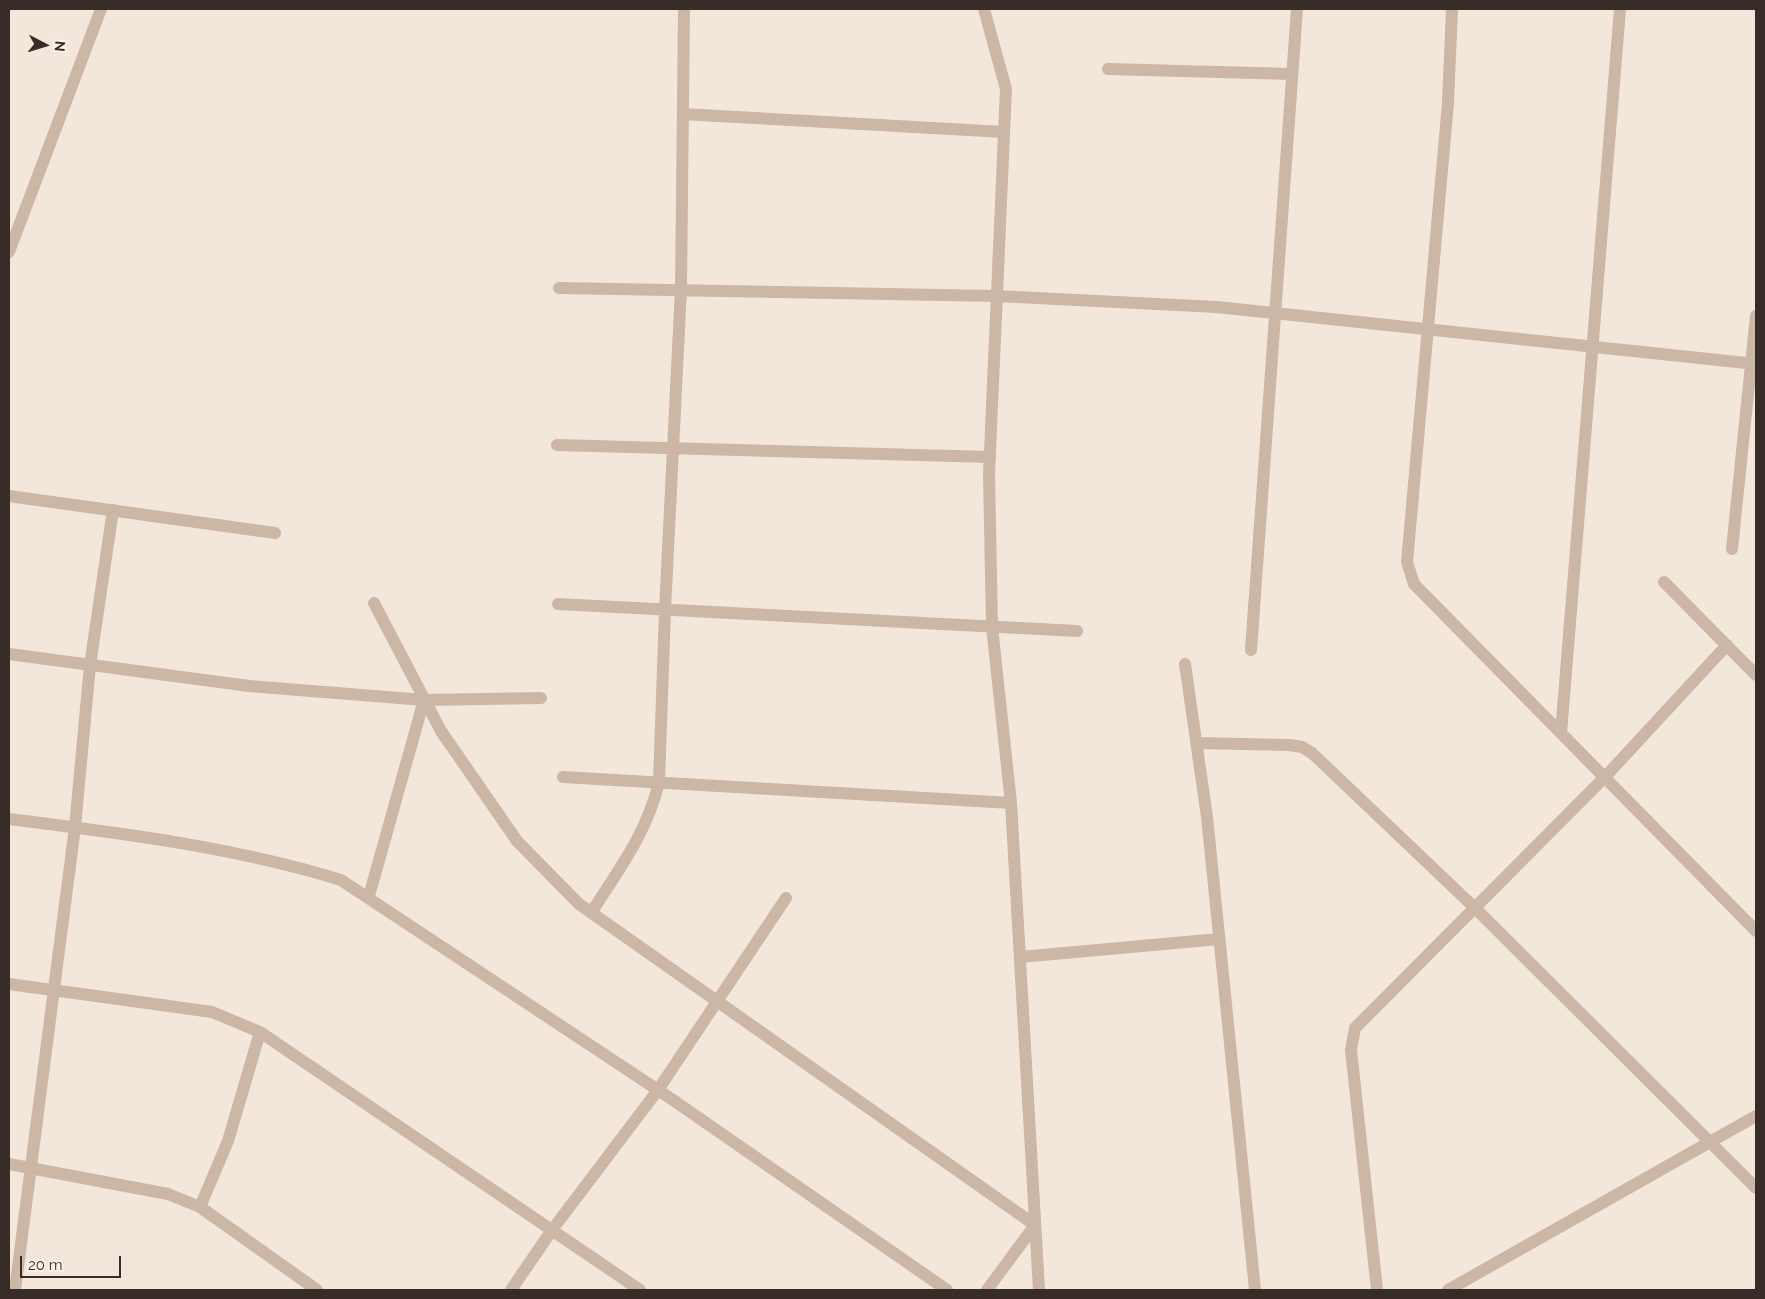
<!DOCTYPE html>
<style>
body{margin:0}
#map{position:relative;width:1765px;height:1299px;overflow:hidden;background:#f3e7db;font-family:Raleway,sans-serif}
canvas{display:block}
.frame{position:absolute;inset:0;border:10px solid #372c27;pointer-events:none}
.north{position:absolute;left:20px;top:20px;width:50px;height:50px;-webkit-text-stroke:4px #faf1e8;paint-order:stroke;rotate:95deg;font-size:14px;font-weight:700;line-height:20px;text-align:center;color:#372c27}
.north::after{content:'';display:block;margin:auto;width:18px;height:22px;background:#372c27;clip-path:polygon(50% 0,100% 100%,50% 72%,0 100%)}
.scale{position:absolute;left:20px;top:1256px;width:101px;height:22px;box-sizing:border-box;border:2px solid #372c27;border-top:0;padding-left:6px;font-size:15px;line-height:18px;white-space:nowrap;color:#372c27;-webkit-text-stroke:4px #faf1e8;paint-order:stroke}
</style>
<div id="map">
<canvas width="1765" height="1299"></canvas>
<div class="frame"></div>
<div class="north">N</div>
<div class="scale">20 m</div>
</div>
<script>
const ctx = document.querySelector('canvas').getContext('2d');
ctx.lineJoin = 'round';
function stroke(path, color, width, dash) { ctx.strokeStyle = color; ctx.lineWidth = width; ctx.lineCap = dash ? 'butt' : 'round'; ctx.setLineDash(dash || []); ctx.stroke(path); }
const minor = new Path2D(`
 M 984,9 L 1006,89 L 989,474 L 992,627 L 1011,803 L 1039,1290
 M 1452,9 L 1448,103 L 1407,562 L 1414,584 L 1756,931
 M 1108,69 L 1292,74
 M 683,114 L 1004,132
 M 9,252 L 101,9
 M 559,288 L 997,296 L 1217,307 L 1756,364
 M 557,445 L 990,457
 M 9,496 L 275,533
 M 1732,549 L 1756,316
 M 1664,582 L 1756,675
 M 374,603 L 441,731 L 517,841 L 579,904 L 1035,1225 L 987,1290
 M 558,604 L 1077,631
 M 1251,650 L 1297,9
 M 9,654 L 249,686 L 424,700 L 541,698
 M 1185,664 L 1207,817 L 1255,1290
 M 1561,733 L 1620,9
 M 1196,743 L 1289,745 L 1302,747 L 1312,753 L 1476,909 L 1756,1188
 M 563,777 L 1011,803
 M 9,819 C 120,833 234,847 341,880 L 673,1100 L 947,1290
 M 369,896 L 424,700
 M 591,913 C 619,869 647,833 659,782 L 665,610 L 681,289 L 684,9
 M 1020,957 L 1219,939
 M 9,984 L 212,1012 L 260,1032 L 640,1290
 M 9,1164 L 168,1194 L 200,1207 L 317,1290
 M 200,1207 L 228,1141 L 260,1032
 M 15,1290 L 75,827 L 90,665 L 113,510
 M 511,1290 L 552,1230 L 658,1090 L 786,898
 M 1377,1290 L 1351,1050 L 1355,1028 L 1605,777 L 1727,645
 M 1448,1290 L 1756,1116`);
stroke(minor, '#ccb6a6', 12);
</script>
